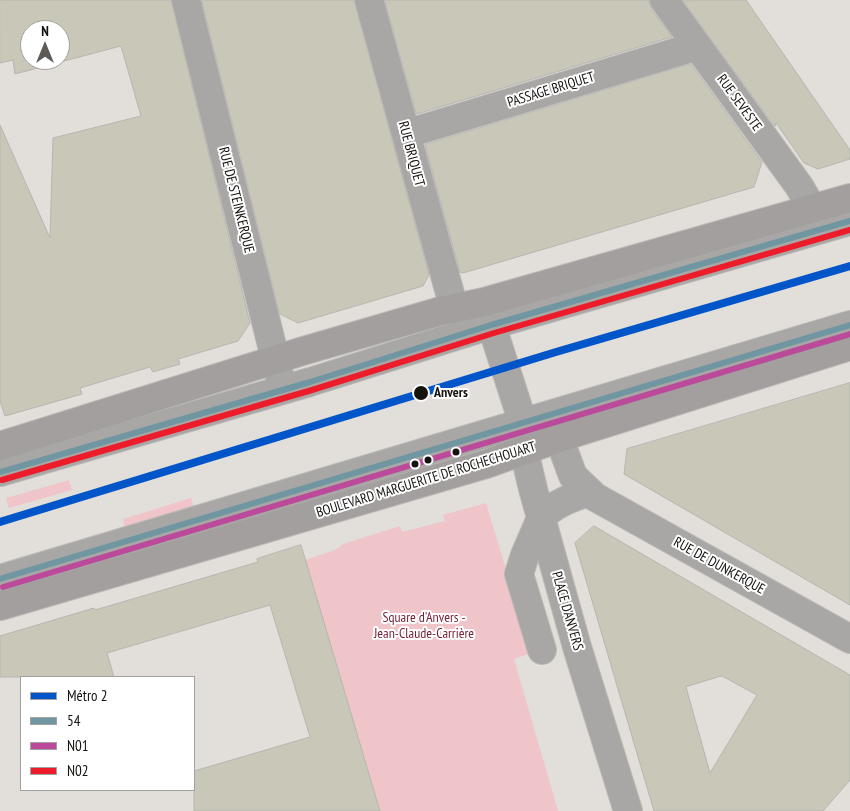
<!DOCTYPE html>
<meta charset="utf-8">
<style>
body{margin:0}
#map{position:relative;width:850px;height:811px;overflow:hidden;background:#e2deda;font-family:"PT Sans Narrow",sans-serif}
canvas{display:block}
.legend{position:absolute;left:20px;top:676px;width:175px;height:115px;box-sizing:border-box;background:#fff;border:1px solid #a1a19f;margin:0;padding:6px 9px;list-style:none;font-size:15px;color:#151310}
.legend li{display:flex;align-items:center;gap:10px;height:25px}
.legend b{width:25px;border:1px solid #a1a19f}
.north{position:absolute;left:20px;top:20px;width:50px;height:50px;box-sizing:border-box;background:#fff;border:1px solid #a1a19f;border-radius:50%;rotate:0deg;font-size:14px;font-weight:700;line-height:20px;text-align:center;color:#151310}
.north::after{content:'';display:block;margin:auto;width:18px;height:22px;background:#5d5a57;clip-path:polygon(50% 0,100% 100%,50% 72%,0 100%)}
</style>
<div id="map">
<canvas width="850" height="811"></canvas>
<ul class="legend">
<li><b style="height:6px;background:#0055c8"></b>Métro 2</li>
<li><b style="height:6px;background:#7097a1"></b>54</li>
<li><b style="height:6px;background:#bb4a9b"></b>N01</li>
<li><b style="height:6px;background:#ed1c2a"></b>N02</li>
</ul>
<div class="north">N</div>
</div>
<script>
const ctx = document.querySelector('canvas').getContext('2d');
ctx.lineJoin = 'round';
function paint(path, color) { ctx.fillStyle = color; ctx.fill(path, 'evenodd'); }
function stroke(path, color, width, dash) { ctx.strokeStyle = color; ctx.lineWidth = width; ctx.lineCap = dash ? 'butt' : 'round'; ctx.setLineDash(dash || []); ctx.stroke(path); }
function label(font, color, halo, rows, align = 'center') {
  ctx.font = font + ' "PT Sans Narrow",sans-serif'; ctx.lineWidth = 4; ctx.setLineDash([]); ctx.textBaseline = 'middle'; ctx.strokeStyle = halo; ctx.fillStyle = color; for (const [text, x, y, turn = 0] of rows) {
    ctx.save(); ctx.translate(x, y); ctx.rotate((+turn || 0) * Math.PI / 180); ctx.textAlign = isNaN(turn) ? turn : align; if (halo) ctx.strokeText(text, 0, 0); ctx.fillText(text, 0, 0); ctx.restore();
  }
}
const green = new Path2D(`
 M 69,480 L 72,490 L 9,508 L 6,498 Z
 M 191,498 L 194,508 L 125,529 L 123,519 Z
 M 486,503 L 531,653 L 514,659 L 558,811 L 379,811 L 305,560 L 335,550 L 343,544 L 400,526 L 402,532 L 445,521 L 443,515 Z`);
const building = new Path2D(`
 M 0,0 L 171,0 L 250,323 L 238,341 L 178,359 L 180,364 L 153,372 L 150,367 L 80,388 L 82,394 L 5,416 L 0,401 L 0,125 L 50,238 L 53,138 L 141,116 L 121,46 L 15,74 L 13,60 L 0,63 ZM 30,30 L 60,30 L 60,60 L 30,60 Z
 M 202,0 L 354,0 L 429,275 L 423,286 L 298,323 L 280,314 Z
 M 385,0 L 649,0 L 651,9 L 672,37 L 417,114 Z
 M 683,0 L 746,0 L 850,150 L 850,159 L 818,169 L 804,163 L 776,123 L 775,126 Z
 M 691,64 L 762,162 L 754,187 L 463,273 L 460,272 L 425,145 Z
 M 850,383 L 850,605 L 624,474 L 627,449 Z
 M 594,526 L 850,675 L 850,780 L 823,811 L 654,811 L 575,543 ZM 722,676 L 757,695 L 710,773 L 686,687 Z
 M 301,545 L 380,811 L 194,811 L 194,771 L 310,737 L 270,605 L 107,653 L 114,677 L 0,677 L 0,636 L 94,608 L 95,610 L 258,562 L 257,559 Z`);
const minor = new Path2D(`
 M 186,0 L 281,382
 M 369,0 L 454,308
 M 664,0 L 799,186 L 812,208
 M 406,134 L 697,46
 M 486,308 L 523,423 L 524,451 L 533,489 L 577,647 L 628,811
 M 559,438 L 573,476 L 595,497 L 850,639
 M 0,472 L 310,382 L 491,325 L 850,221
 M 0,579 L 850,325
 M 542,650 L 519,574 L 525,555 L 541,518 C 553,504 572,497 589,492`);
const major = new Path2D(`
 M 0,446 L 303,351 L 441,311 L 484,302 L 850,198
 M 0,606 L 486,464 L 559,438 L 850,346`);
const bus1 = new Path2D(`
 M 0,472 L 310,382 L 491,325 L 850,221
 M 0,579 L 850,325`);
const bus2 = new Path2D(`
 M 3,587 L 850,334`);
const bus3 = new Path2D(`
 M 2,480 L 312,390 L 494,333 L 850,230`);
const metro1 = new Path2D(`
 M 0,522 L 556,352 L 850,266`);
const markers = [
 [421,393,8,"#151310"],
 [456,452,4.5,"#151310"],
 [428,460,4.5,"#151310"],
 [415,464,4.5,"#151310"]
];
const streetNames = [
 ["PASSAGE BRIQUET",551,90,-17],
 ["RUE SEVESTE",739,103,54],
 ["RUE BRIQUET",411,154,75],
 ["RUE DE STEINKERQUE",236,200,76],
 ["BOULEVARD MARGUERITE DE ROCHECHOUART",426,480,-17],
 ["RUE DE DUNKERQUE",719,566,29],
 ["PLACE D'ANVERS",567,611,74]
];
const stopNames = [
 ["Anvers",434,393]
];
const parkNames = [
 ["Square d'Anvers -",424,618],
 ["Jean-Claude-Carrière",424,634]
];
paint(green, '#efc5ca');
paint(building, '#c8c7b8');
stroke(building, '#b7b5b1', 1);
stroke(minor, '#bcb9b6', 30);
stroke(major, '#bcb9b6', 30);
stroke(minor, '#a9a7a5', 28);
stroke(major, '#a29f9e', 28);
stroke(bus1, '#7097a1', 6);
stroke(bus2, '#bb4a9b', 6);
stroke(bus3, '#ed1c2a', 6);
stroke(metro1, '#0055c8', 8);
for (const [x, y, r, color] of markers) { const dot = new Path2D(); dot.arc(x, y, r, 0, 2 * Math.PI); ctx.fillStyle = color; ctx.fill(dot); stroke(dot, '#fff', 2); }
label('14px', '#151310', '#fff', streetNames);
label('bold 14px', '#151310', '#fff', stopNames, 'left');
label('14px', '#731f37', '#fff', parkNames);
</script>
